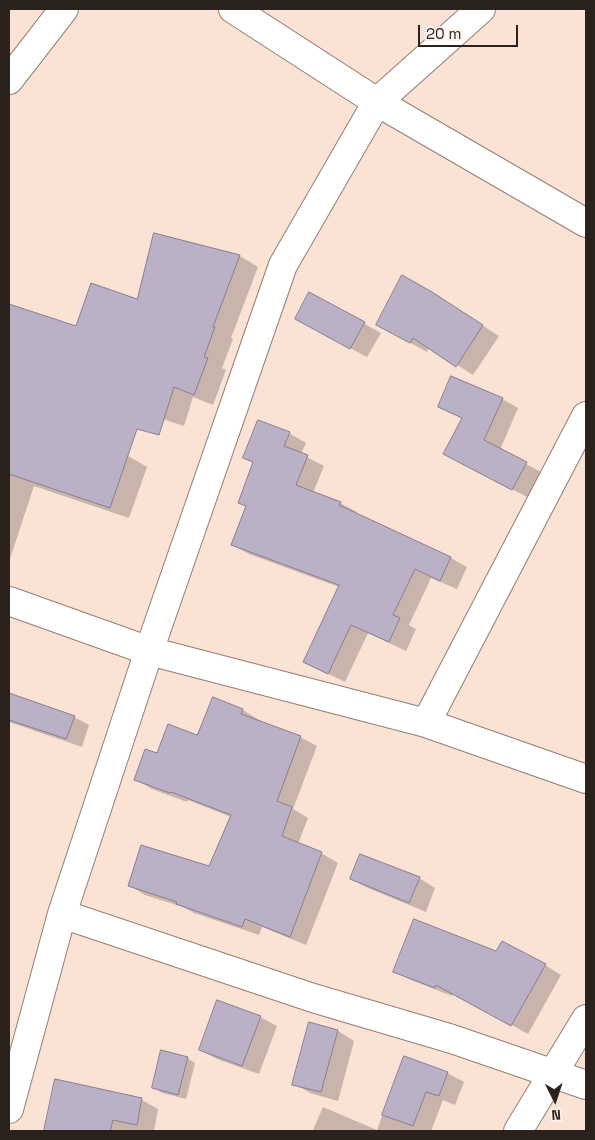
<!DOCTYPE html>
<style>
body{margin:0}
#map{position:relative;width:595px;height:1140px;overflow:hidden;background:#fae2d5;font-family:"Space Grotesk",sans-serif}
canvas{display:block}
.frame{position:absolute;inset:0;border:10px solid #2b221d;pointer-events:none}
.north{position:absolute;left:530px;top:1075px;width:50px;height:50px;-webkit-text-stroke:4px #fcf2ed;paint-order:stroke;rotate:176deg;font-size:14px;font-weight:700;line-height:20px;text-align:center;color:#2b221d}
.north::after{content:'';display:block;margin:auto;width:18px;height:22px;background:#2b221d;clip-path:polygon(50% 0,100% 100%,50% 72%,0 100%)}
.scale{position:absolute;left:418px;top:25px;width:100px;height:22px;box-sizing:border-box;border:2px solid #2b221d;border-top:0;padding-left:6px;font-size:15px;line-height:18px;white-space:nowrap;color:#2b221d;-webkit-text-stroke:4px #fcf2ed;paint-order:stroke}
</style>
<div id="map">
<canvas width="595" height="1140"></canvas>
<div class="frame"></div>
<div class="north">N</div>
<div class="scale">20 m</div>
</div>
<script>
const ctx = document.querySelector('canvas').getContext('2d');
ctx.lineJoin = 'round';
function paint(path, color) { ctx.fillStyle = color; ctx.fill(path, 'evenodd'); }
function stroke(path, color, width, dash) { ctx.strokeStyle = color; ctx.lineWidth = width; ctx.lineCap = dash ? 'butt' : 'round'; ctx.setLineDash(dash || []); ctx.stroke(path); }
const shadow = new Path2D(`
 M 154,234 L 240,256 L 258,267 L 231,338 L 233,339 L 222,368 L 226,370 L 213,405 L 193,397 L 184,426 L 9,368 L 9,305 L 76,327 L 137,301 Z
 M 432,293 L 499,336 L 473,375 L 429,347 L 427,352 L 394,334 Z
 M 309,294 L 381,333 L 367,357 L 313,328 Z
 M 502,399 L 518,408 L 500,450 L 543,473 L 529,498 L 461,463 L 463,419 L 439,406 Z
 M 9,418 L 128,456 L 147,467 L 129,518 L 34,486 L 9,562 Z
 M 259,421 L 289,433 L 306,443 L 301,454 L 324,466 L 313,493 L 340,503 L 357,512 L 356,514 L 451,558 L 467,567 L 457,589 L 431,578 L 409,625 L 416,629 L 406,651 L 368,633 L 345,682 L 304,662 L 339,587 L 249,554 L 233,545 L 247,507 L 239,503 L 254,463 L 245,458 Z
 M 9,694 L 74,717 L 89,725 L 82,747 L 9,722 Z
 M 214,699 L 243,710 L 259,720 L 258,721 L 300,737 L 317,746 L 293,809 L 308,818 L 298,844 L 321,853 L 338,863 L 306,945 L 262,927 L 259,935 L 194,913 L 183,907 L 145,895 L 129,885 L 210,868 L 231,817 L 188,800 L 187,802 L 152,789 L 135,779 L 157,755 L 198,737 Z
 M 419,878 L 435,888 L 426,912 L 368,888 L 351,879 Z
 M 497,953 L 545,965 L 561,975 L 528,1034 L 453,993 L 452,996 L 411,980 L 394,971 Z
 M 260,1017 L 277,1026 L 259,1074 L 217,1059 L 200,1050 Z
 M 310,1024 L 338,1031 L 354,1041 L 338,1101 L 310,1093 L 294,1084 Z
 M 404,1057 L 447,1073 L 464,1082 L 455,1105 L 443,1100 L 431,1131 L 313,1130 L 323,1107 L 377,1130 Z
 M 187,1058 L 195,1063 L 186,1099 L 162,1093 L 154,1088 Z
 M 56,1081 L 142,1100 L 158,1109 L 154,1131 L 45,1131 Z`);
const building = new Path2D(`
 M 154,233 L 240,255 L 213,327 L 215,327 L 204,357 L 208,358 L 194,395 L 174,387 L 159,435 L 137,429 L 110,508 L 9,474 L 9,304 L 76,326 L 91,283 L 137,299 Z
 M 402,275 L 432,292 L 483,325 L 456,367 L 413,338 L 410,343 L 376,325 Z
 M 309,292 L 365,322 L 350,349 L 295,319 Z
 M 451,376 L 503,398 L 484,440 L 527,462 L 512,490 L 443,454 L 462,418 L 438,407 Z
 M 258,420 L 290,432 L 284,446 L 308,455 L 296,485 L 341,502 L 339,505 L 451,557 L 440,581 L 415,569 L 393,615 L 400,618 L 389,642 L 351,625 L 328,674 L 303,662 L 339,585 L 231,545 L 246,506 L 238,503 L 253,462 L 243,458 Z
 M 9,693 L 75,716 L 66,739 L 9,720 Z
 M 213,697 L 243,709 L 241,714 L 301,736 L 277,801 L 292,807 L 282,836 L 322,852 L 290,937 L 245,919 L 242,927 L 176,904 L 177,902 L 128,886 L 141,845 L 209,866 L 231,815 L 171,792 L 170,793 L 134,780 L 145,749 L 157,753 L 168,724 L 197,735 Z
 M 360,854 L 420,877 L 409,903 L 350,879 Z
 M 414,919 L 496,951 L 502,941 L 546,964 L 511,1026 L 436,985 L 435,988 L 393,972 Z
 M 217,1000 L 261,1016 L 242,1066 L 199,1050 Z
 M 309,1022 L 338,1030 L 321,1092 L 292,1085 Z
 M 161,1050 L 188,1057 L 178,1095 L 152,1088 Z
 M 404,1056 L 448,1072 L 439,1096 L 426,1092 L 413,1126 L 382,1115 Z
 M 55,1079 L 142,1098 L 137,1125 L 113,1120 L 110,1131 L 44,1131 Z`);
const street = new Path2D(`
 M 233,9 L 377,102 L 586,223
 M 9,80 L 64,9
 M 9,601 L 149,651 L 426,723 L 586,779
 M 426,723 L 586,416
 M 62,914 L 313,998 L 452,1039 L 586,1085
 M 9,1109 L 62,914 L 149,651 L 283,265 L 377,102 L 481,9
 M 518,1131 L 586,1019`);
paint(shadow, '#0003');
paint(building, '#bbb1c6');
stroke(building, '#877d91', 1);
stroke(street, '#947e73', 30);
stroke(street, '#fff', 28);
</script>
